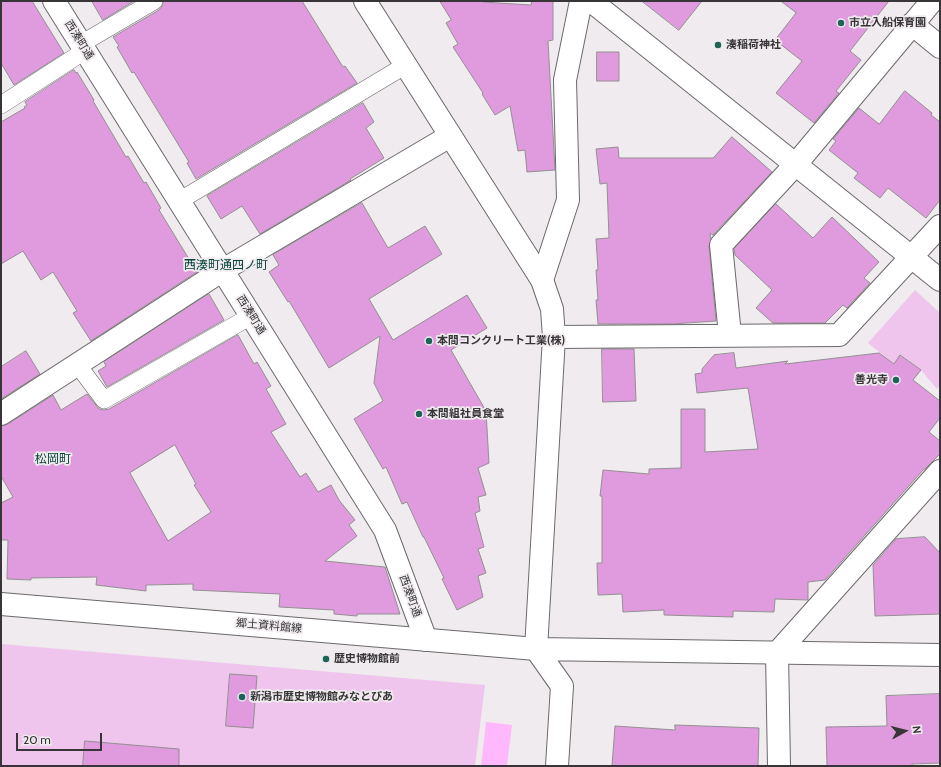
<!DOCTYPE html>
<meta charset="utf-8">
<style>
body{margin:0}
#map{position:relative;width:941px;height:767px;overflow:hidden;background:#efebee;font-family:Cabin,sans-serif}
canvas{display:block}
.frame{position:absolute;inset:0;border:2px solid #373537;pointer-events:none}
.north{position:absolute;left:885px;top:711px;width:40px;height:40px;-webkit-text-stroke:3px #efebee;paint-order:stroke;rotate:83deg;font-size:11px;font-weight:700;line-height:16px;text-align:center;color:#373537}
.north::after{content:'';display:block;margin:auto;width:14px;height:18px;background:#373537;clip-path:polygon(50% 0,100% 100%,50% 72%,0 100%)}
.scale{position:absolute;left:16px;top:733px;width:86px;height:18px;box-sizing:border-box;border:2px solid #373537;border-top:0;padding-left:5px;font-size:12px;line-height:14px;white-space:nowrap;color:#373537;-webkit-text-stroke:3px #efebee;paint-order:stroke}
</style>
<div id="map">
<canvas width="941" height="767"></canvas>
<div class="frame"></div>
<div class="north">N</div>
<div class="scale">20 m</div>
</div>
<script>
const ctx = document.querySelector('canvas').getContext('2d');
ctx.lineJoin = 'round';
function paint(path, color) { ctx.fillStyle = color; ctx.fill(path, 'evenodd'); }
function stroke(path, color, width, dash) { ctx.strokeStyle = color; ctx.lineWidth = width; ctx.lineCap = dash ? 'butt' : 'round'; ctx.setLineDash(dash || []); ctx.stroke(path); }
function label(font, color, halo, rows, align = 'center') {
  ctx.font = font + ' Cabin,"Noto Sans JP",sans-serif'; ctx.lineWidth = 3.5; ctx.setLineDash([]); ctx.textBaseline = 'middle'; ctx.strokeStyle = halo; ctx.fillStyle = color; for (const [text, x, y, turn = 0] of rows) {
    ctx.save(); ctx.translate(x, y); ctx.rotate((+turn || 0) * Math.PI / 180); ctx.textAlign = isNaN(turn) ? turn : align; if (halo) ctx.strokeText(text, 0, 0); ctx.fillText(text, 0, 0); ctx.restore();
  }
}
const green = new Path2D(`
 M 915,290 L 940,313 L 940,385 L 937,389 L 921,370 L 901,355 L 894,364 L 868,343 Z
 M 1,644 L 485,685 L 475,766 L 1,766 Z`);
const water = new Path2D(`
 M 486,722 L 512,725 L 507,766 L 481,766 Z`);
const building = new Path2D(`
 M 1,1 L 32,1 L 64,53 L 14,85 L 1,63 Z
 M 92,1 L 134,1 L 103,20 Z
 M 164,1 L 302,1 L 343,67 L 345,66 L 357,83 L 196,179 L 187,163 L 189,162 L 134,72 L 132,73 L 117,47 L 119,46 L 113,37 L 159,10 L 162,6 Z
 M 440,1 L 483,1 L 483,2 L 531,5 L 532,1 L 553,1 L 553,40 L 548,41 L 555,170 L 527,172 L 525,150 L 518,151 L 510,106 L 495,115 L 482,94 L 483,93 L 453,47 L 458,44 L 446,23 L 451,20 Z
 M 642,1 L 702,1 L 679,30 Z
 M 781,1 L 889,1 L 850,51 L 861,60 L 836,91 L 839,93 L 814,123 L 776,93 L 802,61 L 775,40 L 796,13 Z
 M 597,52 L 619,52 L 619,81 L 597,81 Z
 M 74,70 L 76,73 L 77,72 L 94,100 L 93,101 L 126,157 L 128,156 L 144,183 L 146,182 L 161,208 L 159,210 L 197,272 L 91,341 L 73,313 L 77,311 L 53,272 L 41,280 L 23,251 L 1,264 L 1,122 L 25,108 L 24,107 L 27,105 L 25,102 Z
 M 905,91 L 932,113 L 931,115 L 940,122 L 940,200 L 926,218 L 888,188 L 880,198 L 854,178 L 858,173 L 829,150 L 836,141 L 833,139 L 859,108 L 879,124 Z
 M 363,103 L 374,122 L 366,128 L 384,158 L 350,179 L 351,180 L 260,234 L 242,206 L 221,219 L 207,196 Z
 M 732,137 L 772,172 L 713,235 L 710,233 L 711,239 L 709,246 L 716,321 L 672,324 L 598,324 L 596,300 L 598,300 L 596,270 L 598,270 L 596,239 L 609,238 L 607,183 L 600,184 L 596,149 L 618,147 L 619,158 L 713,158 Z
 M 362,203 L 388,248 L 425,226 L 442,254 L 369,299 L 393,340 L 467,295 L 487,328 L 451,350 L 486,411 L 489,463 L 478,468 L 486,495 L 478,497 L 480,511 L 475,513 L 484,547 L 478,549 L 486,573 L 478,576 L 483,597 L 457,610 L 442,579 L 444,578 L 424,537 L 423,537 L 407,502 L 402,504 L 386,467 L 383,469 L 354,419 L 383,401 L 374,383 L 380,336 L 329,368 L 289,301 L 288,302 L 269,272 L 279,265 L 273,255 Z
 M 776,204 L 813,238 L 832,217 L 879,262 L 864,278 L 870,283 L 847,308 L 843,305 L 825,323 L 773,323 L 756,308 L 772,290 L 735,255 L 734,249 Z
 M 209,294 L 224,320 L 107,387 L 98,371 L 106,366 L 104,362 Z
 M 238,335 L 254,364 L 257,362 L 271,386 L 266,389 L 286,424 L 271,432 L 300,477 L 306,473 L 318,492 L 331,485 L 339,500 L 355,520 L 349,525 L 357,536 L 325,561 L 385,567 L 400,614 L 357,614 L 357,616 L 334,614 L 334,610 L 279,607 L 280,594 L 193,590 L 193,584 L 146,585 L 146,591 L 96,585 L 97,577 L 31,578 L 31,580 L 7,579 L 8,540 L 1,540 L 1,503 L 13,497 L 1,476 L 1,426 L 8,424 L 53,395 L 61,410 L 87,394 L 99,409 L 104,410 L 109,409 ZM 175,445 L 196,484 L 194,485 L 211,512 L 168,541 L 130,473 Z
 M 602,349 L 634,349 L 636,401 L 603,402 Z
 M 26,351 L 40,374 L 1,399 L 1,367 Z
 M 734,353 L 736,368 L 788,361 L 785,364 L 879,353 L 894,364 L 900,355 L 921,370 L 913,380 L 940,401 L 940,418 L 929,432 L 940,441 L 940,454 L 925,469 L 924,469 L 825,580 L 808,582 L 808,600 L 775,599 L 774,612 L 733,611 L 733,617 L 664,615 L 664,610 L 623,612 L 622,594 L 598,595 L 597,563 L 602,563 L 602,496 L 600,496 L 603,470 L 649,474 L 649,469 L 681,468 L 681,409 L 705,409 L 705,452 L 758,449 L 748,388 L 697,393 L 695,374 L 702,373 L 702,369 L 714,355 Z
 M 925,537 L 940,553 L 940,614 L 875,616 L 873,565 L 896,539 Z
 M 230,674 L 257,676 L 253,728 L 226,726 Z
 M 940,694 L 940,763 L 912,764 L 912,766 L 827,766 L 826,727 L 887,726 L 886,696 Z
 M 675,725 L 759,728 L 758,766 L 612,766 L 615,726 L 675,730 Z
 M 85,741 L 179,749 L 179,766 L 83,766 Z`);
const service = new Path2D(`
 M 81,44 L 154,1
 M 1,105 L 86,50
 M 179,201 L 406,65
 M 77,364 L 104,400 L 251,316`);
const minor = new Path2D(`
 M 54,1 L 385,530 L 426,640
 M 591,1 L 940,280
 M 912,24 L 940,47
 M 542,280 L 568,200 L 565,80 L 581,1
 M 730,335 L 721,245 L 796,164 L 932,1
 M 554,337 L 839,335 L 940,226
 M 1,414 L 223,270 L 450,136
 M 779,766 L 777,653 L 940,471`);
const tertiary = new Path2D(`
 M 365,1 L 542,280 L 552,309 L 554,337 L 536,649 L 562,686 L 557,766
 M 536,649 L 940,655`);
const secondary = new Path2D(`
 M 1,604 L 536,649`);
const markers = [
 [841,23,4,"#1d6356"],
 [718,45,4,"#1d6356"],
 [429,341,4,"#1d6356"],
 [896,380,4,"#1d6356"],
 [419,414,4,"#1d6356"],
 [326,659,4,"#1d6356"],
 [242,697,4,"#1d6356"]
];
const poiNames = [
 ["市立入船保育園",849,23],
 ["湊稲荷神社",726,45],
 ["本間コンクリート工業(株)",437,341],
 ["善光寺",888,380,"right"],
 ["本間組社員食堂",427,414],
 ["歴史博物館前",334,659],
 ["新潟市歴史博物館みなとぴあ",250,697]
];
const streetNames = [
 ["西湊町通",79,40,58],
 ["西湊町通",251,315,58],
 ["西湊町通",410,596,70],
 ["郷土資料館線",269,626,5]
];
const neighbourhoodNames = [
 ["西湊町通四ノ町",226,265],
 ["松岡町",53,459]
];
paint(green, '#efc5ed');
paint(water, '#feb8fb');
paint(building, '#df9bdd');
stroke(building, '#938f92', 1);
stroke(service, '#6c696c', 18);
stroke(minor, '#6c696c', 24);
stroke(tertiary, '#6c696c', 24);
stroke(secondary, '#6c696c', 24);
stroke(service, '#fff', 17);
stroke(minor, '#fff', 22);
stroke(tertiary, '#fff', 22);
stroke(secondary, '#fff', 22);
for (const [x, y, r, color] of markers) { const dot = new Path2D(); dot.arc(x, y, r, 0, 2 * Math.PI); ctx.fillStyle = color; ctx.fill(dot); stroke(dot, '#efebee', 1.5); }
label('bold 11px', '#373537', '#efebee', poiNames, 'left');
label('11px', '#373537', '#efebee', streetNames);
label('12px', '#064238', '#efebee', neighbourhoodNames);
</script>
